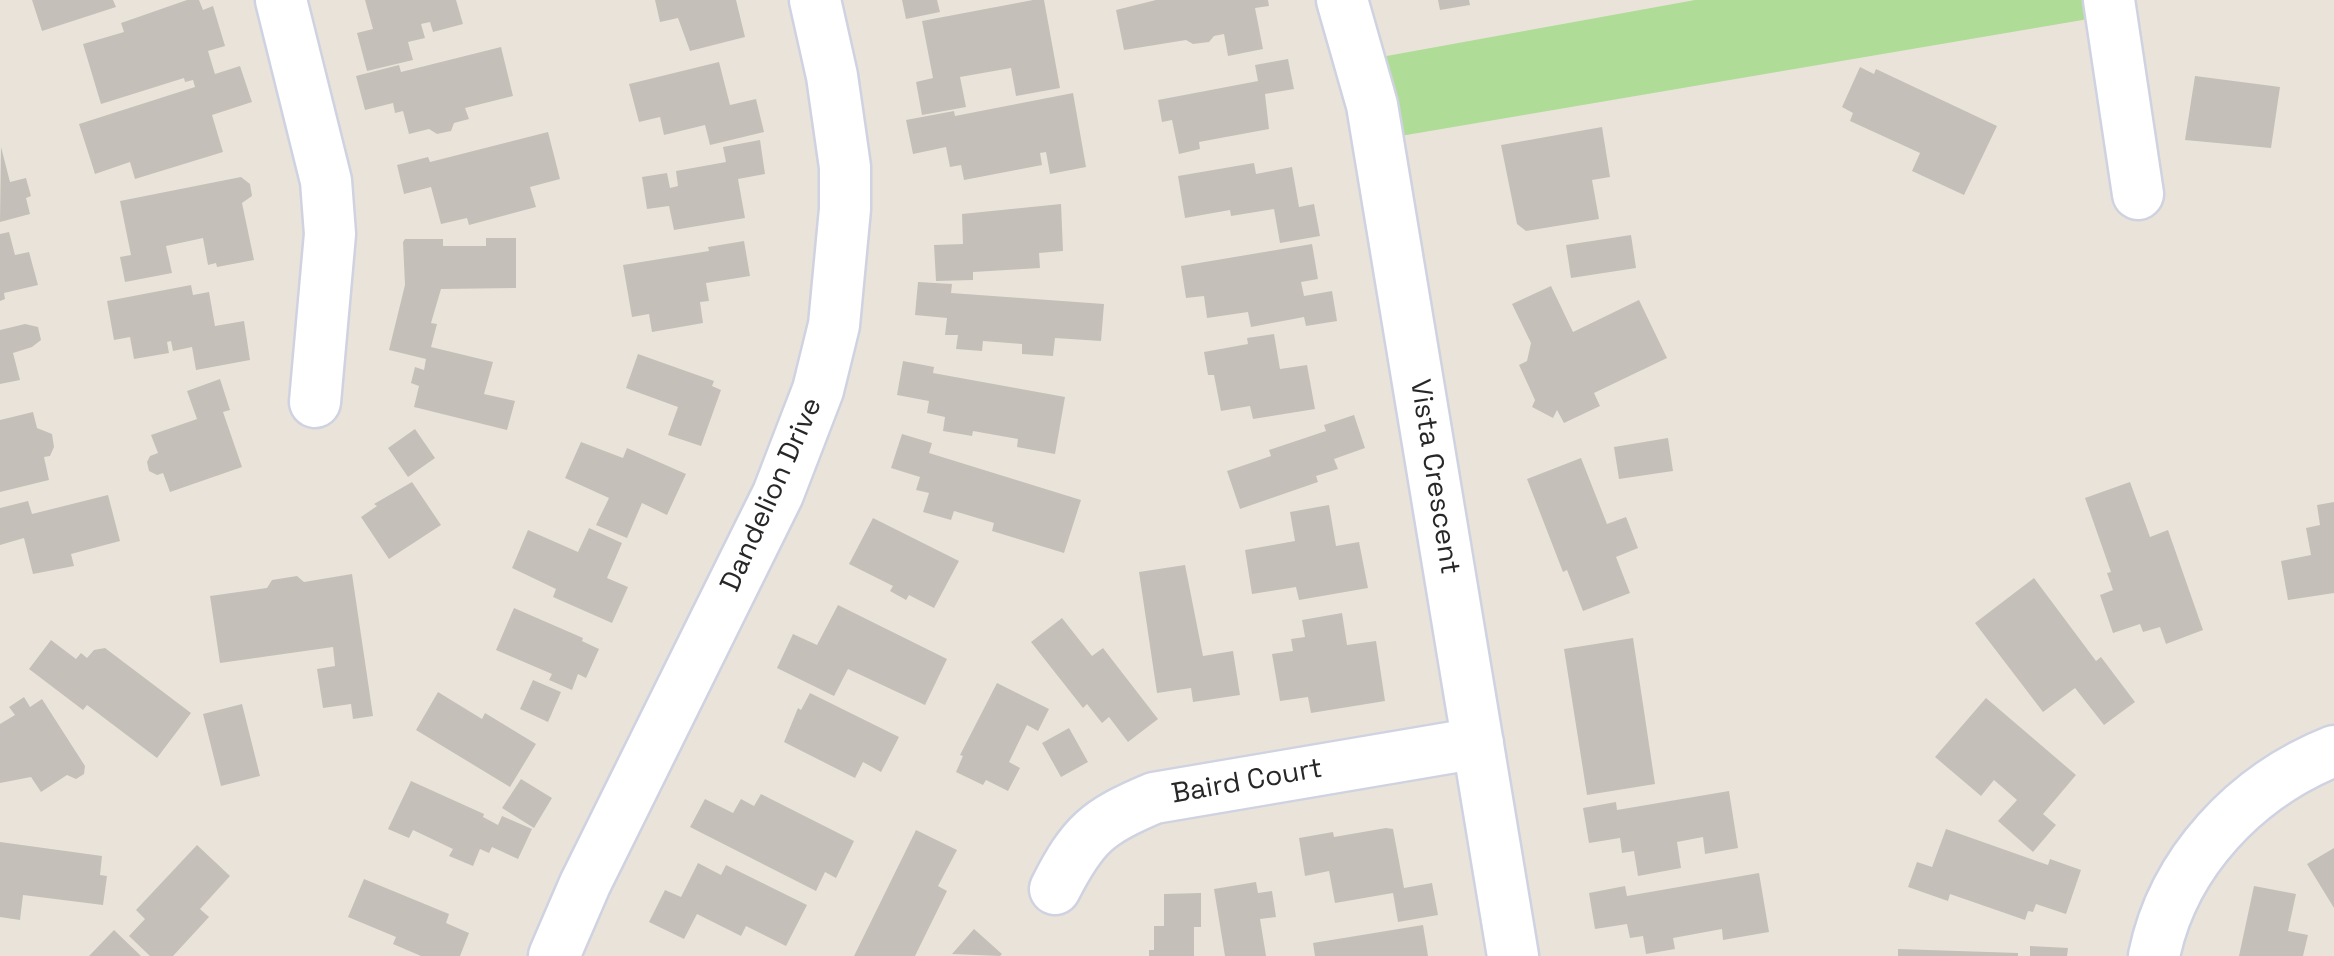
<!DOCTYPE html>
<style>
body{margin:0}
canvas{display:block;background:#e9e3d9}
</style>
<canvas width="2334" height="956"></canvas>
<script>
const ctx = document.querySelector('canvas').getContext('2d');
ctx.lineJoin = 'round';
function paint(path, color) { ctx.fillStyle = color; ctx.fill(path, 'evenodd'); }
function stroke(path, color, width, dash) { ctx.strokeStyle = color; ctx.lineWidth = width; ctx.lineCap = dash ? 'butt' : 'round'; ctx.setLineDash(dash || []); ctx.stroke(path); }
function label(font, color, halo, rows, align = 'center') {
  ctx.font = font + ' "Space Grotesk",sans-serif'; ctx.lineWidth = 8; ctx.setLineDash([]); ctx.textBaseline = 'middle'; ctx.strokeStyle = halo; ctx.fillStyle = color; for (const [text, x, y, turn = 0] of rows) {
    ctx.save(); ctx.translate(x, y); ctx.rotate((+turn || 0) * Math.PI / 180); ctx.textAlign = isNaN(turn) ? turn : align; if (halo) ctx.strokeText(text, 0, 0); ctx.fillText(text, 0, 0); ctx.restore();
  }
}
const green = new Path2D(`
 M 1695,0 L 2109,0 L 2112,15 L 1377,140 L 1359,61 Z`);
const building = new Path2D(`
 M 32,0 L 113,0 L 116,7 L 42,31 Z
 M 187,0 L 199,0 L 203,10 L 213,6 L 225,46 L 208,51 L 215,74 L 240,66 L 252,102 L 212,115 L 223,152 L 135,179 L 130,162 L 95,174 L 79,124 L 195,87 L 193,80 L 185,82 L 184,78 L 101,104 L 83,44 L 124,32 L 121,23 Z
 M 365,0 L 456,0 L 463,24 L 433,32 L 430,22 L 421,24 L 425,38 L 408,42 L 413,60 L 367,71 L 357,33 L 373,29 Z
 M 655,0 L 736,0 L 745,37 L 690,51 L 678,18 L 660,22 Z
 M 902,0 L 937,0 L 940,12 L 906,19 Z
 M 1033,0 L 1044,0 L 1060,88 L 1016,96 L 1011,68 L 960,77 L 966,107 L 922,115 L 916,82 L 933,78 L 922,21 Z
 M 1156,0 L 1268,0 L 1269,6 L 1255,8 L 1263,49 L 1228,56 L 1224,34 L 1214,36 L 1209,42 L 1193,44 L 1186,40 L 1124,50 L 1116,10 Z
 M 1438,0 L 1469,0 L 1470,5 L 1440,10 Z
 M 501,47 L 513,96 L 465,108 L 469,119 L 454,123 L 451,131 L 437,134 L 429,129 L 409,134 L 403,111 L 395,113 L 393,103 L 365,110 L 356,76 L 399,65 L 401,72 Z
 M 1288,59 L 1294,89 L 1265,94 L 1269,129 L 1199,142 L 1200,149 L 1179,154 L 1172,120 L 1162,122 L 1158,100 L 1258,81 L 1255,65 Z
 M 719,62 L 730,105 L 756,99 L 764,132 L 710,145 L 705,125 L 664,135 L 660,117 L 639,122 L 629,84 Z
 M 1860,67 L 1874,74 L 1876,69 L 1997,126 L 1964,195 L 1912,171 L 1920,153 L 1850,121 L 1853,113 L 1842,107 Z
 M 2195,76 L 2280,87 L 2271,148 L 2185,140 Z
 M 1073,93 L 1086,167 L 1050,174 L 1046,152 L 1040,153 L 1042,165 L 964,180 L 961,165 L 950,167 L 946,147 L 913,154 L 906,120 L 954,111 L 955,116 Z
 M 1602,127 L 1610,177 L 1592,180 L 1599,219 L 1526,231 L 1517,224 L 1501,145 Z
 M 548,132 L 560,179 L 530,187 L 536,207 L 469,225 L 467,218 L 441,224 L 431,187 L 404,194 L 397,165 L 428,157 L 430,162 Z
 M 760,140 L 765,174 L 738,179 L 745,218 L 674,230 L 669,206 L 647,209 L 642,177 L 667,173 L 670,188 L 678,186 L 676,171 L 726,162 L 723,147 Z
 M 1,147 L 10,182 L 26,178 L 31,196 L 26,198 L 30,214 L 0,222 Z
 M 1254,163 L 1256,174 L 1292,167 L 1299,207 L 1314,204 L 1320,236 L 1280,243 L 1274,209 L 1231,216 L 1230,210 L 1185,218 L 1178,176 Z
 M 241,177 L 250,184 L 252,196 L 242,203 L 254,260 L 217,267 L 216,263 L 208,265 L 203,238 L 166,246 L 172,273 L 125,282 L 120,257 L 131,255 L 120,201 Z
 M 1061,204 L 1063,251 L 1039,253 L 1040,268 L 973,272 L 973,280 L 936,281 L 934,245 L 963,244 L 962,214 Z
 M 9,232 L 15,255 L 29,252 L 38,285 L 4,293 L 5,299 L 0,301 L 0,234 Z
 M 1631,235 L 1636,268 L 1571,278 L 1566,245 Z
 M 486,238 L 516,238 L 516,288 L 441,289 L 431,323 L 437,324 L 431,347 L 493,362 L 484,394 L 515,401 L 507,430 L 414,407 L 419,386 L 411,383 L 415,367 L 424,370 L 426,359 L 389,350 L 405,285 L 403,242 L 405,239 L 443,239 L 443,246 L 486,246 Z
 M 744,241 L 750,276 L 706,283 L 709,301 L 700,302 L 703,323 L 652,332 L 649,314 L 632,317 L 623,265 L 709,251 L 708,247 Z
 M 1312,244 L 1318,279 L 1301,282 L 1304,296 L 1332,291 L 1337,321 L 1306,326 L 1304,317 L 1251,327 L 1248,312 L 1207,318 L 1204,296 L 1186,298 L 1181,266 Z
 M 918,282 L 952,284 L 951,293 L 1104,304 L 1101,341 L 1055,338 L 1053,356 L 1022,354 L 1022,344 L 983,341 L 982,351 L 956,349 L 958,335 L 945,335 L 947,318 L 915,315 Z
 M 191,285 L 193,295 L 209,292 L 215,326 L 244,321 L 250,360 L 196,370 L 192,347 L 173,351 L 171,341 L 167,342 L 169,353 L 134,359 L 130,337 L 114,340 L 107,301 Z
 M 1551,286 L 1573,332 L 1639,300 L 1667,358 L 1594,393 L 1600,406 L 1564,423 L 1557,410 L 1553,418 L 1532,407 L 1535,400 L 1519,365 L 1527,361 L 1531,343 L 1512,304 Z
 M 25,324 L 38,327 L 41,340 L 32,347 L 13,353 L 20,380 L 0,384 L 0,330 Z
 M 1274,334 L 1280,369 L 1307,365 L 1315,409 L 1253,419 L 1250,406 L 1221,411 L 1214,375 L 1208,375 L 1204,352 L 1248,344 L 1247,338 Z
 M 638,354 L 714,381 L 712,386 L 721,390 L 701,446 L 668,435 L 678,407 L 626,388 Z
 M 903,361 L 934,367 L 933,373 L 1065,397 L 1055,454 L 1017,447 L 1018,439 L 973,431 L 972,436 L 943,431 L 945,417 L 927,413 L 929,401 L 897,395 Z
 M 220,379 L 230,410 L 223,412 L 242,467 L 170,492 L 163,473 L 157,475 L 149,471 L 147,462 L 150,456 L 158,453 L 151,435 L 197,419 L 187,391 Z
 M 33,412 L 37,428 L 52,434 L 54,447 L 50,456 L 44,457 L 49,480 L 0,492 L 0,420 Z
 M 1354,415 L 1365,448 L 1334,459 L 1338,469 L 1316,476 L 1318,482 L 1240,509 L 1227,471 L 1271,456 L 1269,450 L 1326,431 L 1324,425 Z
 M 415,429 L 435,458 L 408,477 L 388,448 Z
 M 902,434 L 932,443 L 929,453 L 1081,500 L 1064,553 L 992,531 L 994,523 L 954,511 L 951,520 L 923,512 L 929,493 L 916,490 L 920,477 L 891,468 Z
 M 1668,438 L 1673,471 L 1619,479 L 1614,447 Z
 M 581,442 L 623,458 L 627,448 L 686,474 L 667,515 L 642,503 L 627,538 L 596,525 L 609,498 L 565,478 Z
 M 1581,458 L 1607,524 L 1626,517 L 1638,548 L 1616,557 L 1630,593 L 1583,611 L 1567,570 L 1563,572 L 1527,479 Z
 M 412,482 L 441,525 L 389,559 L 361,517 L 377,506 L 374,504 Z
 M 2130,482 L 2150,537 L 2168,530 L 2203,630 L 2166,644 L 2160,627 L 2143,632 L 2140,624 L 2113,633 L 2100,595 L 2113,590 L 2107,573 L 2111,572 L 2085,498 Z
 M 108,495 L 120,541 L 71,554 L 74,566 L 33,574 L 24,538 L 0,545 L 0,508 L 28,501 L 32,514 Z
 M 2334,502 L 2334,593 L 2288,600 L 2281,561 L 2311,555 L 2306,528 L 2320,525 L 2317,505 Z
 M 1329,505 L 1336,546 L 1359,542 L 1368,588 L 1299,600 L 1296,587 L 1252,594 L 1245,550 L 1295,541 L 1290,512 Z
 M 873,518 L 959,561 L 934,608 L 909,595 L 906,600 L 890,591 L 893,586 L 849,564 Z
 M 589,528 L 622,543 L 607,578 L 628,587 L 612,623 L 553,597 L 556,589 L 512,568 L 528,530 L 578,552 Z
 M 1185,565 L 1203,656 L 1233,651 L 1240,695 L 1193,702 L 1191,688 L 1157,693 L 1139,572 Z
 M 352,574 L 373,716 L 353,719 L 351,704 L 323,708 L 317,669 L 335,666 L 333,647 L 220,663 L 210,596 L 267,588 L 272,580 L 297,576 L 304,582 Z
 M 2034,578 L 2096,661 L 2101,657 L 2135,702 L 2104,725 L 2075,688 L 2043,712 L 1975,623 Z
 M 838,605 L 947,659 L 925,705 L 848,669 L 834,696 L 777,668 L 793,634 L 817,645 Z
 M 514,608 L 583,638 L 582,641 L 599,649 L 586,678 L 578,674 L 572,690 L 549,680 L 552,674 L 496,650 Z
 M 1342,613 L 1347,645 L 1376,641 L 1385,701 L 1311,713 L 1308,697 L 1280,701 L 1272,654 L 1293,651 L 1291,639 L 1305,637 L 1302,620 Z
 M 1062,618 L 1092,656 L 1103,648 L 1158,719 L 1128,742 L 1109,717 L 1102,723 L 1087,704 L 1083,708 L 1031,642 Z
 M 1633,638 L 1655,784 L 1587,795 L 1564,649 Z
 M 51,640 L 76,659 L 81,653 L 87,658 L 94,650 L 105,648 L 191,713 L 157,758 L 87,705 L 83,710 L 29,669 Z
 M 533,680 L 561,692 L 548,722 L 520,709 Z
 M 997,683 L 1049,709 L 1038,731 L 1027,725 L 1009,762 L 1020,768 L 1008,791 L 986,780 L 983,785 L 956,772 L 963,756 L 960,755 Z
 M 438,692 L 482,719 L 485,713 L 536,744 L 510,787 L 416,730 Z
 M 810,693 L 899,737 L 881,772 L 863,762 L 855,778 L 784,742 L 798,708 L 801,710 Z
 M 24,697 L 30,707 L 42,699 L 85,766 L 84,774 L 76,779 L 67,775 L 41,792 L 31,777 L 0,783 L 0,724 L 15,715 L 9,707 Z
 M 1986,698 L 2076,775 L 2043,814 L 2056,825 L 2033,852 L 1998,821 L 2017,800 L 1994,780 L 1981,796 L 1935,757 Z
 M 242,704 L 260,776 L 221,786 L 203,714 Z
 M 1069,728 L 1088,762 L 1061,777 L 1042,743 Z
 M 521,779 L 552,798 L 534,828 L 502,808 Z
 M 411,781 L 484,814 L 483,817 L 498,825 L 502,816 L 532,829 L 518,859 L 492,847 L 489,853 L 480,849 L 473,866 L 449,856 L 453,849 L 413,830 L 409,838 L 388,829 Z
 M 1729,791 L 1738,848 L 1705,854 L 1703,837 L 1677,842 L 1681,868 L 1638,876 L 1634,851 L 1622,853 L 1620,838 L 1589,843 L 1583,808 L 1616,802 L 1617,810 Z
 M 761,794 L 854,841 L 836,878 L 825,872 L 816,891 L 690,827 L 705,799 L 733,813 L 741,799 L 754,806 Z
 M 1386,828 L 1393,829 L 1404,888 L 1432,883 L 1438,915 L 1398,922 L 1393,893 L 1335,903 L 1329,871 L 1305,876 L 1299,838 L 1333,832 L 1334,837 Z
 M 1946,829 L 2048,865 L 2050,859 L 2081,870 L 2066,914 L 2036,904 L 2033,912 L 2028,911 L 2025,920 L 1950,894 L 1948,901 L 1908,887 L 1917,862 L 1932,867 Z
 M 916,830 L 957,850 L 938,886 L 947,891 L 915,956 L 854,956 Z
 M 0,842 L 102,856 L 100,875 L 107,876 L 103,905 L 23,895 L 20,920 L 0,917 Z
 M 197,845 L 230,876 L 200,909 L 209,917 L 173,956 L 150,956 L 129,936 L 145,919 L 136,910 Z
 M 2334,848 L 2334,908 L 2307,864 Z
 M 698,863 L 721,875 L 726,865 L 807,905 L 786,946 L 746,926 L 741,936 L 697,914 L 684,939 L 649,922 L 665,890 L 681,897 Z
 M 1759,873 L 1769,932 L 1723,940 L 1722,929 L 1673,938 L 1675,949 L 1646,954 L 1643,936 L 1630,938 L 1627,924 L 1595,929 L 1589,893 L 1625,886 L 1627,896 Z
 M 364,879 L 449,914 L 446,923 L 469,933 L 460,956 L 421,956 L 393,944 L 396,937 L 348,917 Z
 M 1256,882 L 1258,893 L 1272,891 L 1276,917 L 1260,919 L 1266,956 L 1225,956 L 1214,889 Z
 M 2254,886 L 2296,894 L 2288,931 L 2308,935 L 2303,956 L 2239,956 Z
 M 1201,893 L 1201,927 L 1194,927 L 1194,956 L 1149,956 L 1149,950 L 1154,950 L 1154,926 L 1164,926 L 1164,894 Z
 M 1423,925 L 1428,956 L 1315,956 L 1313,943 Z
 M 974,929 L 1002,954 L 1000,956 L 952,954 Z
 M 114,930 L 141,956 L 89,956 Z
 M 2030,946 L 2068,948 L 2067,956 L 2030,956 Z
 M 1898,949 L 2018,953 L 2018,956 L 1898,956 Z`);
const minor = new Path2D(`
 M 281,0 L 326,181 L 330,234 L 315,402
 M 1342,0 L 1372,105 L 1513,956
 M 2109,0 L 2138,194
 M 1055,889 C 1083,834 1097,822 1154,798 L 1478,743
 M 554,956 L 585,884 L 778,494 L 818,390 L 834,325 L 845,209 L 845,167 L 832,76 L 815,0
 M 2154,956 C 2173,862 2246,786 2334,751`);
const streetNames = [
 ["Vista Crescent",1434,477,81],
 ["Dandelion Drive",772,495,-66],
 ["Baird Court",1247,782,-10]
];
paint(green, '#afdd98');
paint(building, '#c4c0b9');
stroke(minor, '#cfd2e0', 55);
stroke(minor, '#fff', 50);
label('28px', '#272727', '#fff', streetNames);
</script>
